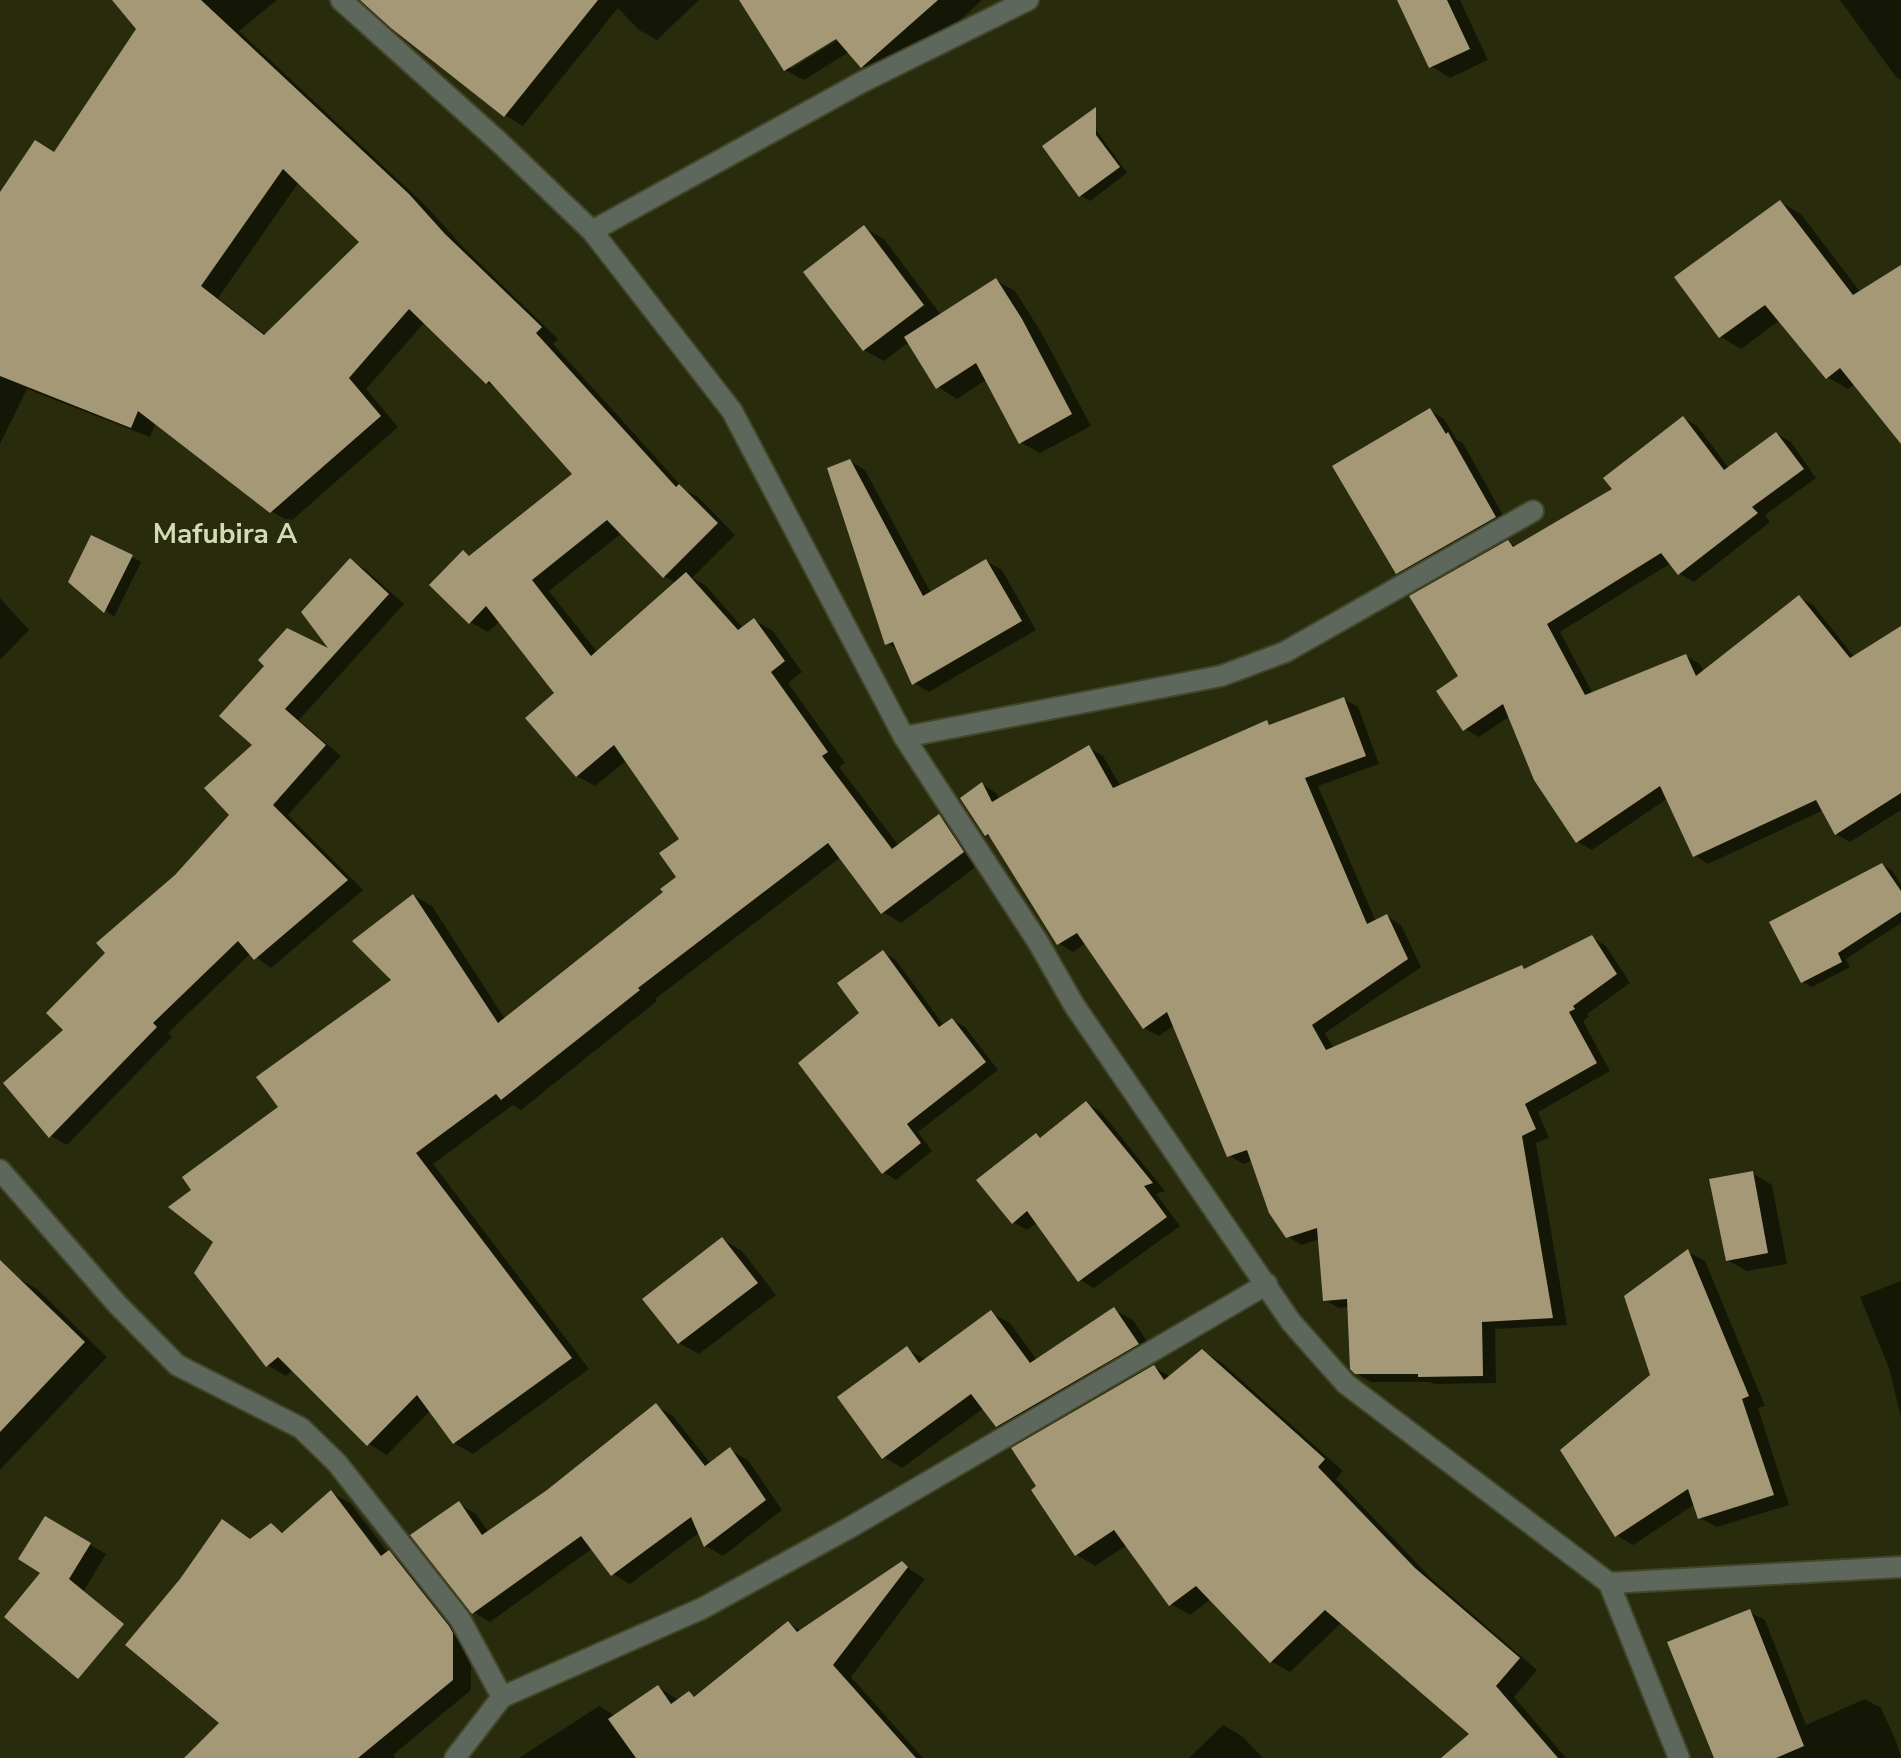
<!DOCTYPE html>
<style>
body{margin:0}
canvas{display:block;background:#282b0c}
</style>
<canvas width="1901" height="1758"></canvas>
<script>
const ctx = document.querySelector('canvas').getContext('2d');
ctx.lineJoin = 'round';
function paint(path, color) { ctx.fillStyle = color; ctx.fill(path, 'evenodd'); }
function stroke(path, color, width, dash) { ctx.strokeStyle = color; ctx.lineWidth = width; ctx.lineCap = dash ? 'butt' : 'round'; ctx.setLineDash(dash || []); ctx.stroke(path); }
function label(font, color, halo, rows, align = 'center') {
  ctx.font = font + ' "Nunito Sans",sans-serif'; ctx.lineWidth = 8; ctx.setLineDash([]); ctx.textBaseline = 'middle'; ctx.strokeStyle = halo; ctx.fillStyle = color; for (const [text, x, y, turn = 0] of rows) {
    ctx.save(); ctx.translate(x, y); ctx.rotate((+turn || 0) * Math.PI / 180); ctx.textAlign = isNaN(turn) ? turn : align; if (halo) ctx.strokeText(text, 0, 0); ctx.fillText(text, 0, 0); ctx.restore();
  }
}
const shadow = new Path2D(`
 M 115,0 L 277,0 L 239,31 L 426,206 L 463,247 L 558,339 L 553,344 L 685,490 L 698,497 L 735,535 L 692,578 L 705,585 L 744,629 L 754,620 L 773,631 L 802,672 L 788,683 L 845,763 L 839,767 L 899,846 L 939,816 L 957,827 L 981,863 L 901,923 L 883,912 L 841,857 L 655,999 L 657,1001 L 521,1110 L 513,1105 L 433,1164 L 589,1369 L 473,1454 L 454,1443 L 431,1410 L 387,1455 L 369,1444 L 294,1369 L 286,1376 L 267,1365 L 194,1191 L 281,1108 L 394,981 L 414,896 L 432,906 L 505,1019 L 665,892 L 679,877 L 682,839 L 627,760 L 595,786 L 577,776 L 557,693 L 500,621 L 488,632 L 470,622 L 471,557 L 575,474 L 498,389 L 487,383 L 425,322 L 366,389 L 398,427 L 290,522 L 271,511 L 156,422 L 150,437 L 27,389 L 0,444 L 0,196 L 56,154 L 138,29 ZM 299,182 L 362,242 L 266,335 L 218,298 ZM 622,533 L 664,576 L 676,583 L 598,653 L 549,591 Z
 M 363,0 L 699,0 L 657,40 L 639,30 L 618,8 L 523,126 L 505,115 Z
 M 742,0 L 982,0 L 933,45 L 923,39 L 880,77 L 862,66 L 849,52 L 804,80 L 785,70 ZM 843,32 L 845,35 L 791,69 L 791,64 Z
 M 1400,0 L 1460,0 L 1488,60 L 1450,78 L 1431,66 Z
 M 1840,0 L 1901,0 L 1901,80 L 1896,77 Z
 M 1092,124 L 1127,173 L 1090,201 L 1080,195 Z
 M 1780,202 L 1801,214 L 1861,293 L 1901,267 L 1901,440 L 1855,384 L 1848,389 L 1827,377 L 1780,320 L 1741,349 L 1721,337 Z
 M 864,228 L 884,239 L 941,315 L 996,280 L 1015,291 L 1041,332 L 1091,426 L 1040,453 L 1020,442 L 987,379 L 957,399 L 938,387 L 909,342 L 884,361 L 864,350 Z
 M 1430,410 L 1444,419 L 1457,440 L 1463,443 L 1509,526 L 1412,581 L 1397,573 Z
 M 1683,418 L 1697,426 L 1729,468 L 1777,434 L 1791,442 L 1816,478 L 1765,515 L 1770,522 L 1694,582 L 1680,574 L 1671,563 L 1560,632 L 1593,694 L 1686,656 L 1700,664 L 1704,672 L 1799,597 L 1813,605 L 1855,658 L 1901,634 L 1901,810 L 1850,842 L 1836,834 L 1824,810 L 1708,864 L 1694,855 L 1668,798 L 1592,850 L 1578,842 L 1535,779 L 1510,716 L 1479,737 L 1465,729 L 1460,677 L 1508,542 L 1517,547 L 1615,490 Z
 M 850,461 L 865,470 L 931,593 L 986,561 L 1002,570 L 1036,630 L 929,692 L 914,683 L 899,650 L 887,643 Z
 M 132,557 L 141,562 L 114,617 L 71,581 Z
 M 350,561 L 366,570 L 404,604 L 299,720 L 341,756 L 288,815 L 363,890 L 271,968 L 251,953 L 168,1033 L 172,1037 L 67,1145 L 51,1136 L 6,1083 L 66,1030 L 107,953 L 231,815 L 255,745 L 222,716 L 335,653 Z
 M 0,598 L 29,630 L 0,660 Z
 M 1344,699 L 1358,707 L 1379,764 L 1318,786 L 1376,922 L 1387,916 L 1401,925 L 1421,967 L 1325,1033 L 1334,1049 L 1522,967 L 1526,970 L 1592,938 L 1606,946 L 1630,983 L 1587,1014 L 1589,1017 L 1583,1021 L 1610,1071 L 1538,1112 L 1549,1138 L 1536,1143 L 1567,1325 L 1495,1329 L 1496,1383 L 1435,1384 L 1430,1382 L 1371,1382 L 1356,1373 L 1349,1307 L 1339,1308 L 1325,1300 L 1320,1239 L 1302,1245 L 1288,1237 L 1253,1160 L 1243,1164 L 1229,1155 L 1175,1025 L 1159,1036 L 1144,1028 L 1086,943 L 1073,952 L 1058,943 L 993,839 L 986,835 L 982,784 L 996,793 L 1000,800 L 1089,748 L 1103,756 L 1121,787 L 1267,723 L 1272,726 Z
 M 1882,865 L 1892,870 L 1901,885 L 1901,923 L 1846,959 L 1850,967 L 1812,987 L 1803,982 Z
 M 883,952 L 896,960 L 944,1026 L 952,1020 L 965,1027 L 998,1070 L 918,1132 L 932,1151 L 896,1180 L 883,1172 Z
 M 1086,1103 L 1100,1111 L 1165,1191 L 1156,1194 L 1180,1226 L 1094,1288 L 1080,1280 L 1038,1222 L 1027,1230 L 1013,1222 L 1036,1136 L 1041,1138 Z
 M 1752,1173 L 1772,1185 L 1787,1264 L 1747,1271 L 1727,1260 Z
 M 722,1239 L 742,1251 L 776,1295 L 699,1354 L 679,1343 Z
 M 1688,1252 L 1705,1261 L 1765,1406 L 1758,1408 L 1789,1505 L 1717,1527 L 1700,1518 L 1695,1504 L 1633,1545 L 1616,1535 L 1652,1375 Z
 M 13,1275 L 37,1289 L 107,1357 L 0,1470 L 0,1289 Z
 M 1901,1281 L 1901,1417 L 1889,1368 L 1860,1297 Z
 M 1114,1310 L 1133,1320 L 1156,1355 L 1016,1437 L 997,1426 L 984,1408 L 902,1468 L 884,1457 L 907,1349 L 927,1360 L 991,1313 L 1010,1323 L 1037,1360 Z
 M 1202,1351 L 1221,1362 L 1343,1471 L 1336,1479 L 1434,1581 L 1537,1670 L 1514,1697 L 1566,1758 L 1444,1758 L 1472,1734 L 1342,1622 L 1290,1672 L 1271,1661 L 1211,1599 L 1190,1615 L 1171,1604 L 1127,1545 L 1095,1566 L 1077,1555 L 1154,1367 L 1171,1377 Z
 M 656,1406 L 673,1416 L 711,1464 L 730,1450 L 748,1460 L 782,1510 L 723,1556 L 706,1546 L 700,1532 L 630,1584 L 613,1574 L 593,1548 L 490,1622 L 473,1612 L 459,1504 L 476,1514 L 489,1533 L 548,1492 Z
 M 332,1493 L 350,1503 L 388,1553 L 408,1563 L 471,1645 L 471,1690 L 393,1755 L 396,1758 L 187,1758 L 222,1723 L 181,1580 L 223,1522 L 252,1540 L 271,1525 L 285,1533 Z
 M 45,1518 L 106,1554 L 81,1596 L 22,1555 Z
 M 902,1564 L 925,1579 L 851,1677 L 923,1758 L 519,1758 L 599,1706 L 616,1716 L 659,1687 L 679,1701 L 689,1693 L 697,1698 L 788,1623 L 802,1631 Z
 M 1749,1612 L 1765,1620 L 1806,1725 L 1865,1699 L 1881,1708 L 1896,1741 L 1901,1758 L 1727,1758 Z
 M 1223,1725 L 1242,1736 L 1263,1758 L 1189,1758 Z`);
const building = new Path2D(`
 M 112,0 L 201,0 L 409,194 L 445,234 L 542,327 L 536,333 L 676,487 L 679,484 L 718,523 L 663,578 L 607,520 L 532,580 L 591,656 L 686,572 L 738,630 L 754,618 L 785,661 L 771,672 L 828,752 L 822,756 L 892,849 L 939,814 L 964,852 L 881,914 L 828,843 L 638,988 L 640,990 L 501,1100 L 496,1094 L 416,1153 L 572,1358 L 453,1444 L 417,1395 L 367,1446 L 278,1357 L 266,1367 L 194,1273 L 213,1242 L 168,1207 L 191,1190 L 182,1177 L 278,1107 L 256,1077 L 391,980 L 352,941 L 413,894 L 498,1023 L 663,892 L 660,889 L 676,877 L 659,853 L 679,839 L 614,745 L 576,777 L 525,718 L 554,693 L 486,606 L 469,624 L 429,585 L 463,550 L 469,556 L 572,474 L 489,381 L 486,384 L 409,309 L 349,378 L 381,416 L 270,513 L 138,411 L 131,428 L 0,376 L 0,192 L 35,140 L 54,152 L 136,29 ZM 283,169 L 359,242 L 264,335 L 201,286 Z
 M 360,0 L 598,0 L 504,117 L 391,28 Z
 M 739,0 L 938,0 L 861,68 L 836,39 L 784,71 Z
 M 1397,0 L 1447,0 L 1470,49 L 1429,68 Z
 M 1096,107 L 1096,135 L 1120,167 L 1079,197 L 1042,146 Z
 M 1780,200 L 1853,295 L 1901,265 L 1901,444 L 1840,368 L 1826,379 L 1765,305 L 1719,338 L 1674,277 Z
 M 864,225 L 924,305 L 863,351 L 803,272 Z
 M 996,278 L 1022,319 L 1072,414 L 1019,444 L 976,363 L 936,389 L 904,337 Z
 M 1430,408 L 1446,434 L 1448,432 L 1496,517 L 1396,574 L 1332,466 Z
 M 1683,416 L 1724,470 L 1776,432 L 1804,469 L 1752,507 L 1758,513 L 1678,575 L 1661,553 L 1547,624 L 1585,695 L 1686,654 L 1696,676 L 1799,595 L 1850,658 L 1901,626 L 1901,793 L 1835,835 L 1816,800 L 1693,857 L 1660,786 L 1576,843 L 1534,780 L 1503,704 L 1463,731 L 1436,691 L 1458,676 L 1409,596 L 1508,540 L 1513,547 L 1612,489 L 1603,478 Z
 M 850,459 L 923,596 L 986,559 L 1022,621 L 912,685 L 893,642 L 885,645 L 827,468 Z
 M 91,535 L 133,555 L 104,613 L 68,582 Z
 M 350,558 L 389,594 L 285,709 L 326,745 L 273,805 L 348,880 L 254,960 L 238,941 L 153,1023 L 157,1027 L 49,1138 L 3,1083 L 63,1030 L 46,1013 L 105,953 L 96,943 L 175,875 L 229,815 L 204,788 L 252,745 L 219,716 L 264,666 L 258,660 L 287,628 L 328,648 L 301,612 Z
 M 1344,697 L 1366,756 L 1305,778 L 1367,924 L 1387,914 L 1408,959 L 1312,1025 L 1326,1050 L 1522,965 L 1524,969 L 1592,935 L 1617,974 L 1573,1006 L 1575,1009 L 1569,1012 L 1597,1063 L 1525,1104 L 1536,1129 L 1522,1136 L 1553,1318 L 1482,1322 L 1483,1376 L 1418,1377 L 1418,1374 L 1355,1374 L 1350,1369 L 1347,1299 L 1323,1301 L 1317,1228 L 1286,1238 L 1269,1213 L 1247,1150 L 1227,1157 L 1167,1012 L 1143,1029 L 1077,933 L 1057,945 L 988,834 L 985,836 L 960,798 L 982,782 L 992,802 L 1089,745 L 1113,788 L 1267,720 L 1269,725 Z
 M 1882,863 L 1901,891 L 1901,912 L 1838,953 L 1842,962 L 1801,983 L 1769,922 Z
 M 883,950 L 939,1027 L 952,1018 L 986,1062 L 907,1124 L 921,1143 L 882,1174 L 798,1063 L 859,1013 L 837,983 Z
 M 1086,1101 L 1153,1183 L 1144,1186 L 1167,1217 L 1078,1282 L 1027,1211 L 1012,1224 L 976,1180 L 1036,1133 L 1040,1138 Z
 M 1753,1171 L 1768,1253 L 1726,1261 L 1709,1179 Z
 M 722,1237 L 758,1283 L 678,1344 L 642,1299 Z
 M 1688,1249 L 1749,1396 L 1742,1399 L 1774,1495 L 1698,1519 L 1688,1489 L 1615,1537 L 1560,1450 L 1650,1375 L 1624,1296 Z
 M 0,1260 L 85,1342 L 0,1432 Z
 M 1114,1307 L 1139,1344 L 996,1427 L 971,1394 L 882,1459 L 837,1397 L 907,1346 L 919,1363 L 991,1310 L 1030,1363 Z
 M 1202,1349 L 1325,1459 L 1318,1467 L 1415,1568 L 1520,1658 L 1496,1686 L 1558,1758 L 1441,1758 L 1469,1734 L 1325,1610 L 1270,1663 L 1196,1586 L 1169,1606 L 1114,1530 L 1075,1556 L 1031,1490 L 1036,1486 L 1011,1448 L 1154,1365 L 1164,1380 Z
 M 656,1403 L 705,1466 L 730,1447 L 766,1500 L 704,1547 L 691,1517 L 611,1576 L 581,1536 L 472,1614 L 410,1535 L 459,1501 L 482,1535 L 547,1490 Z
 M 331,1490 L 381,1556 L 389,1550 L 449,1626 L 453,1633 L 453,1680 L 358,1758 L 184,1758 L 219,1723 L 125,1645 L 180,1579 L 222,1519 L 250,1539 L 271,1523 L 282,1533 Z
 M 45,1516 L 91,1543 L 69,1579 L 124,1624 L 78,1679 L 4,1617 L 40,1573 L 18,1559 Z
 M 902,1561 L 908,1567 L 833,1665 L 916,1758 L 636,1758 L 608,1719 L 658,1685 L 671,1704 L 689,1691 L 694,1697 L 788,1621 L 797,1632 Z
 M 1750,1609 L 1804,1746 L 1776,1758 L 1714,1758 L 1667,1642 Z`);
const minor = new Path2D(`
 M 341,0 L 498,141 L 592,231 L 732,411 L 904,737 L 1038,942 L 1074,1005 L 1291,1322 L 1346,1384 L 1609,1583 L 1679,1758
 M 592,231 L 862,82 L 1028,0
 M 904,737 L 1221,676 L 1285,652 L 1533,511
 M 0,1170 L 117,1304 L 177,1365 L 301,1428 L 337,1463 L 460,1619 L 502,1697
 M 1609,1583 L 1901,1567
 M 455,1758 L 502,1697 L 703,1608 L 849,1528 L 1267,1284`);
const quarterNames = [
 ["Mafubira A",225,536]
];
paint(shadow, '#0007');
paint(building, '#a59877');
stroke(minor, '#434629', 24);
stroke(minor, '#5e675b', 20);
label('bold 28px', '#d5dab6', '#282b0c', quarterNames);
</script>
